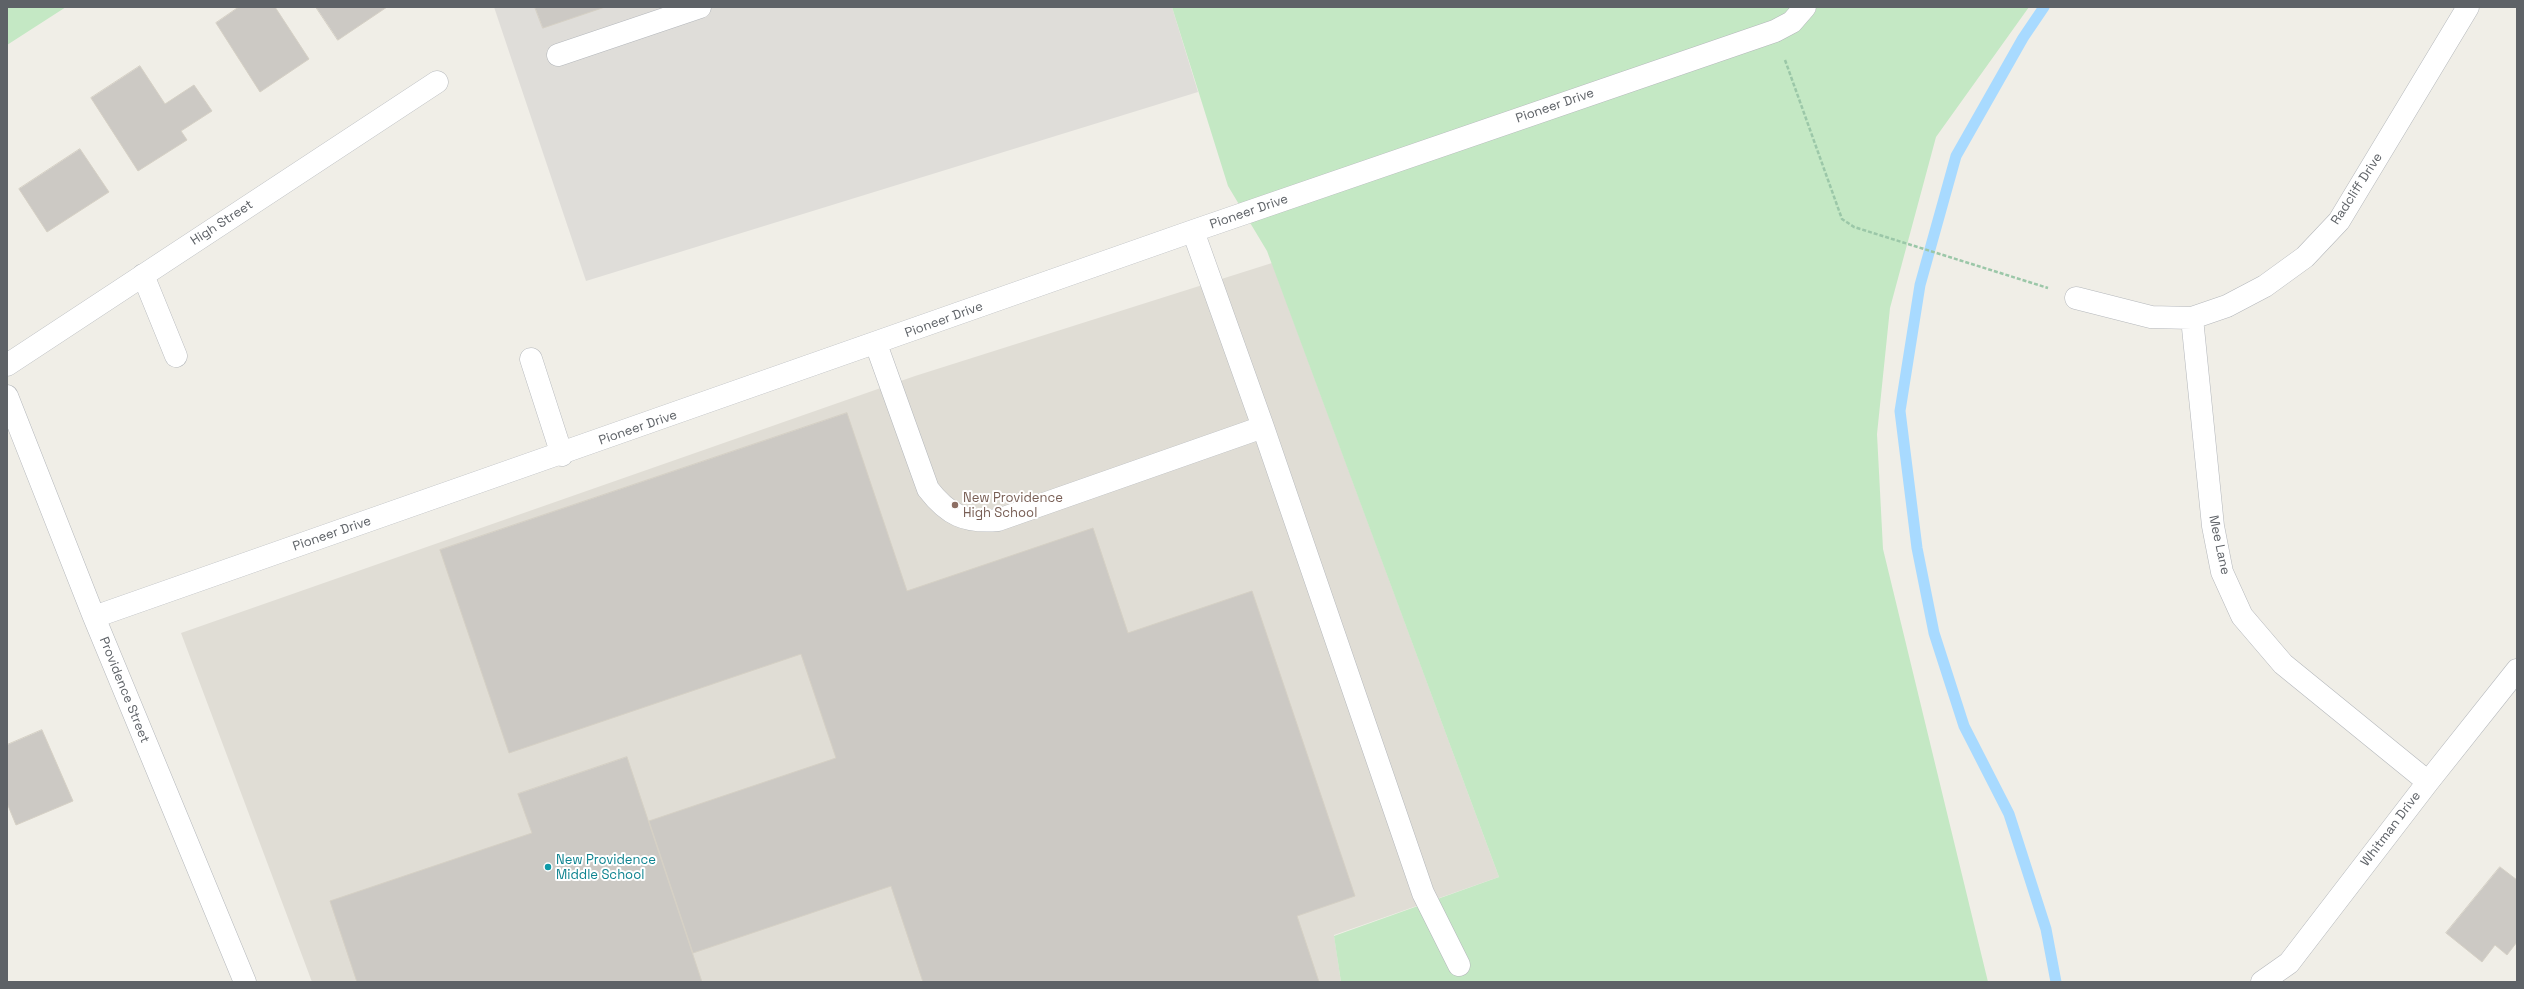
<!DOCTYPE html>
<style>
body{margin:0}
#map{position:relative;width:2524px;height:989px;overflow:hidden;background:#f0eee7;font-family:"Space Grotesk",sans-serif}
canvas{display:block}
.frame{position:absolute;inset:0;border:8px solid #5e6267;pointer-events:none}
</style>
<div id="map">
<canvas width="2524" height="989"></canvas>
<div class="frame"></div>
</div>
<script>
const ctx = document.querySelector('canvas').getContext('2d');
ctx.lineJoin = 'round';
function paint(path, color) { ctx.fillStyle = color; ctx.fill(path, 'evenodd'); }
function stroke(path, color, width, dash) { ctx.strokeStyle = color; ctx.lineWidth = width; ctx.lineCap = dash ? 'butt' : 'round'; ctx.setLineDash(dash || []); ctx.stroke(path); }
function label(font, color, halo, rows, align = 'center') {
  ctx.font = font + ' "Space Grotesk",sans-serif'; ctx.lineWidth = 4; ctx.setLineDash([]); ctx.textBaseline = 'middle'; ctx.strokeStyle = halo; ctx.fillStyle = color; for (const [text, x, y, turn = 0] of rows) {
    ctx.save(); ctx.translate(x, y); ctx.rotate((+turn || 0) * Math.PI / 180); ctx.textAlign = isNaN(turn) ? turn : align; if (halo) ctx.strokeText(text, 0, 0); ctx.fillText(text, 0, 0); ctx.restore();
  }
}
const industrial = new Path2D(`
 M 494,7 L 1172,7 L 1198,92 L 586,281 Z`);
const education = new Path2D(`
 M 1272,263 L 1499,877 L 1334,935 L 1341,982 L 312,982 L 181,633 L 915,376 Z`);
const green = new Path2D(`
 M 7,7 L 66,7 L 7,45 Z
 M 1172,7 L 2029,7 L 1936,137 L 1890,308 L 1877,434 L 1883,549 L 1988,982 L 1341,982 L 1334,936 L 1499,877 L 1267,251 L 1228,186 Z`);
const stream = new Path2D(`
 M 2044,7 L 2023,38 L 1956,156 L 1920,285 L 1900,411 L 1917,548 L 1934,633 L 1964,726 L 2009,814 L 2046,929 L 2056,982`);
const building = new Path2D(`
 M 239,7 L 275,7 L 309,59 L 260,92 L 216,23 Z
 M 316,7 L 387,7 L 338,40 Z
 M 535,7 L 605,7 L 543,28 Z
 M 140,66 L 165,104 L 194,85 L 212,111 L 181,131 L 187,140 L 138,171 L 91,98 Z
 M 80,149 L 109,192 L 47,232 L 19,189 Z
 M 847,413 L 907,591 L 1093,528 L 1128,633 L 1252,591 L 1355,896 L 1297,916 L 1319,982 L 923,982 L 891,886 L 693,953 L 649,821 L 836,758 L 801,654 L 509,753 L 440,550 Z
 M 42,730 L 73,801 L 16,825 L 7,803 L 7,745 Z
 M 627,757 L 702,982 L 357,982 L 330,901 L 532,833 L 518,794 Z
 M 2500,867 L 2517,880 L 2517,942 L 2507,955 L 2495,945 L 2482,962 L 2446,933 Z`);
const path = new Path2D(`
 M 1785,60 L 1842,219 L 1854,227 L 2048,288`);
const minor = new Path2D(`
 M 558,55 L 700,7
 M 1193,231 L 1263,427 L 1423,893 L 1459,965
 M 143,275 L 176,356
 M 2076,298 L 2151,317 L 2192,318 L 2227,306 L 2265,286 L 2305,257 L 2339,221 L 2468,7
 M 2192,318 L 2213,526 L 2222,572 L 2242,616 L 2283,664 L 2428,782
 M 876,344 L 928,489 C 948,515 965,523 998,520 L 1263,427
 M 531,359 L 562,455
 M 7,365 L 437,82
 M 7,396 L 94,617 L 245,982
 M 94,617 L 1193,231 L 1775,31 L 1792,22 L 1805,7
 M 2262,982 L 2289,963 L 2428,782 L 2517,670`);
const markers = [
 [955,505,4,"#8d6e63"],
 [548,867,4,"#0f9aa8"]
];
const streetNames = [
 ["Pioneer Drive",1555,106,-19],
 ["Radcliff Drive",2357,189,-57],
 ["Pioneer Drive",1249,212,-19],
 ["High Street",222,223,-33],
 ["Pioneer Drive",944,320,-20],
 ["Pioneer Drive",638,428,-19],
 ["Pioneer Drive",332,534,-19],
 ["Mee Lane",2219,545,78],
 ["Providence Street",124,690,68],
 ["Whitman Drive",2391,829,-53]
];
const educationNames = [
 ["New Providence",963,498],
 ["High School",963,513]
];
const cultureNames = [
 ["New Providence",556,860],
 ["Middle School",556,875]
];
paint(industrial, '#dfddd9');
paint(education, '#e0ddd5');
paint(green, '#c4e8c4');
stroke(stream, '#a8daff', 11);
paint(building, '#ccc9c4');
stroke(building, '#d5d0c5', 1);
stroke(minor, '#b4b7bb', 23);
stroke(path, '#9bc7a8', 2.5, [4, 2]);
stroke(minor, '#fff', 22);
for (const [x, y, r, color] of markers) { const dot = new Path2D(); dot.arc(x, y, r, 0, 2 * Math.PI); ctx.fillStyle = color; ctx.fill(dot); stroke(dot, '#fff', 1.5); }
label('13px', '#5e6267', '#fff', streetNames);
label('13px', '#785e54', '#fff', educationNames, 'left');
label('13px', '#0d838f', '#fff', cultureNames, 'left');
</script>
